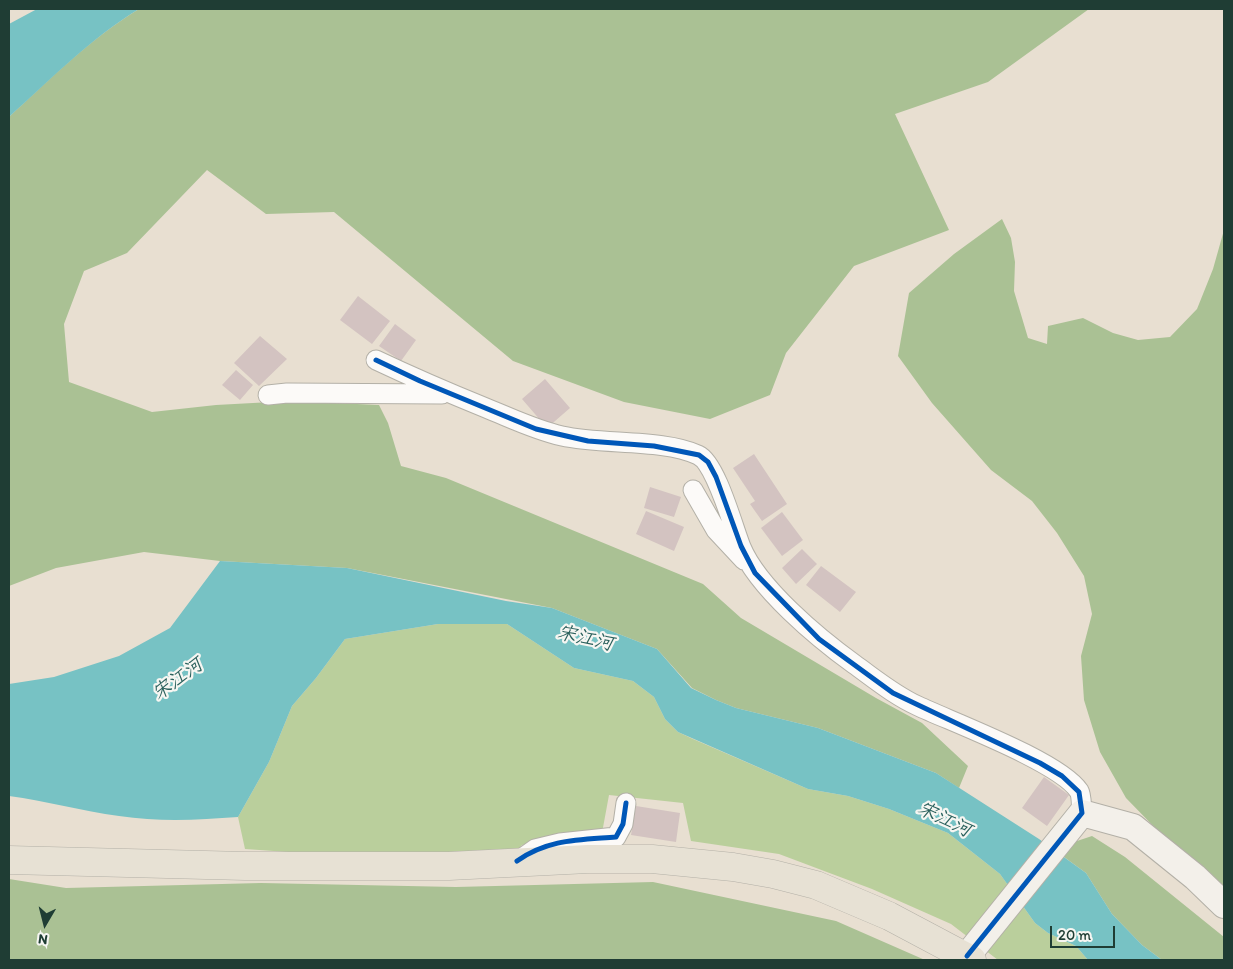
<!DOCTYPE html>
<meta charset="utf-8">
<style>
body{margin:0}
#map{position:relative;width:1233px;height:969px;overflow:hidden;background:#e8dfd1;font-family:Itim,sans-serif}
canvas{display:block}
.frame{position:absolute;inset:0;border:10px solid #1f3d34;pointer-events:none}
.north{position:absolute;left:20px;top:899px;width:50px;height:50px;-webkit-text-stroke:4px #f6f6f2;paint-order:stroke;rotate:188deg;font-size:14px;font-weight:700;line-height:20px;text-align:center;color:#1f3d34}
.north::after{content:'';display:block;margin:auto;width:18px;height:22px;background:#1f3d34;clip-path:polygon(50% 0,100% 100%,50% 72%,0 100%)}
.scale{position:absolute;left:1050px;top:926px;width:65px;height:22px;box-sizing:border-box;border:2px solid #1f3d34;border-top:0;padding-left:6px;font-size:15px;line-height:18px;white-space:nowrap;color:#1f3d34;-webkit-text-stroke:4px #f6f6f2;paint-order:stroke}
</style>
<div id="map">
<canvas width="1233" height="969"></canvas>
<div class="frame"></div>
<div class="north">N</div>
<div class="scale">20 m</div>
</div>
<script>
const ctx = document.querySelector('canvas').getContext('2d');
ctx.lineJoin = 'round';
function paint(path, color) { ctx.fillStyle = color; ctx.fill(path, 'evenodd'); }
function stroke(path, color, width, dash) { ctx.strokeStyle = color; ctx.lineWidth = width; ctx.lineCap = dash ? 'butt' : 'round'; ctx.setLineDash(dash || []); ctx.stroke(path); }
function label(font, color, halo, rows, align = 'center') {
  ctx.font = font + ' Itim,"LXGW WenKai TC",sans-serif'; ctx.lineWidth = 4.5; ctx.setLineDash([]); ctx.textBaseline = 'middle'; ctx.strokeStyle = halo; ctx.fillStyle = color; for (const [text, x, y, turn = 0] of rows) {
    ctx.save(); ctx.translate(x, y); ctx.rotate((+turn || 0) * Math.PI / 180); ctx.textAlign = isNaN(turn) ? turn : align; if (halo) ctx.strokeText(text, 0, 0); ctx.fillText(text, 0, 0); ctx.restore();
  }
}
const green = new Path2D(`
 M 472,623 L 507,624 L 574,668 L 633,681 L 654,697 L 665,719 L 678,732 L 693,739 L 808,789 L 848,796 L 889,809 L 948,833 L 1000,874 L 1035,923 L 1048,933 L 1076,946 L 1088,960 L 998,960 L 951,924 L 872,889 L 779,854 L 691,841 L 683,803 L 609,795 L 602,833 L 522,845 L 515,854 L 317,854 L 245,849 L 238,817 L 269,762 L 292,706 L 316,678 L 345,639 L 438,624 Z`);
const forest = new Path2D(`
 M 139,9 L 1089,9 L 988,82 L 895,114 L 949,230 L 854,266 L 786,353 L 770,395 L 710,419 L 624,402 L 513,361 L 334,212 L 266,214 L 207,170 L 127,253 L 84,271 L 64,324 L 69,382 L 152,412 L 216,405 L 290,401 L 379,405 L 388,423 L 401,466 L 446,478 L 703,584 L 741,618 L 876,698 L 922,723 L 968,766 L 959,788 L 936,773 L 818,728 L 736,708 L 716,700 L 692,688 L 657,649 L 552,608 L 347,568 L 220,561 L 144,552 L 56,568 L 9,586 L 9,117 C 50,79 91,38 139,9 Z
 M 1002,219 L 1011,238 L 1015,262 L 1014,291 L 1028,338 L 1047,344 L 1048,326 L 1083,318 L 1113,333 L 1138,340 L 1170,337 L 1197,309 L 1213,269 L 1224,230 L 1224,886 L 1163,836 L 1126,798 L 1100,752 L 1084,700 L 1081,656 L 1092,614 L 1084,576 L 1057,533 L 1032,501 L 991,470 L 932,403 L 898,356 L 909,293 L 954,254 Z
 M 1092,836 L 1125,857 L 1224,937 L 1224,960 L 1162,960 L 1142,945 L 1112,914 L 1086,873 L 1064,857 L 1074,842 Z
 M 9,879 L 66,888 L 261,883 L 456,887 L 653,882 L 836,921 L 925,960 L 9,960 Z`);
const water = new Path2D(`
 M 37,9 L 139,9 C 91,38 51,79 9,117 L 9,24 Z
 M 220,561 L 347,568 L 506,601 L 552,608 L 657,649 L 691,688 L 716,700 L 736,708 L 818,728 L 936,773 L 1039,839 L 1086,873 L 1112,914 L 1142,945 L 1162,960 L 1088,960 L 1076,946 L 1048,933 L 1035,923 L 1000,874 L 948,833 L 889,809 L 848,796 L 808,789 L 678,732 L 665,719 L 654,697 L 633,681 L 574,668 L 507,624 L 438,624 L 345,639 L 316,678 L 292,706 L 269,762 L 238,817 C 198,820 159,822 119,816 C 82,811 46,801 9,796 L 9,684 L 54,677 L 119,656 L 170,628 Z`);
const building = new Path2D(`
 M 358,296 L 390,321 L 372,344 L 340,320 Z
 M 395,324 L 416,340 L 401,361 L 379,346 Z
 M 260,336 L 287,359 L 259,386 L 234,363 Z
 M 236,370 L 253,385 L 240,400 L 222,385 Z
 M 545,379 L 570,408 L 547,428 L 522,399 Z
 M 754,454 L 787,504 L 762,521 L 750,504 L 755,501 L 733,468 Z
 M 650,487 L 681,497 L 674,517 L 644,508 Z
 M 646,511 L 684,527 L 674,551 L 636,534 Z
 M 782,512 L 803,540 L 782,556 L 761,528 Z
 M 802,549 L 817,564 L 796,584 L 782,568 Z
 M 821,566 L 856,592 L 840,612 L 806,585 Z
 M 1044,777 L 1069,795 L 1047,826 L 1022,808 Z
 M 636,806 L 680,813 L 676,842 L 631,835 Z`);
const street = new Path2D(`
 M 376,360 C 412,377 449,393 486,408 C 511,418 535,430 562,436 C 602,445 664,439 698,455 C 716,463 733,527 741,547 C 758,588 818,638 854,664 C 875,679 894,695 918,706 C 952,722 1060,762 1079,791 C 1082,796 1081,807 1082,813
 M 268,395 L 287,393 L 442,394
 M 693,490 L 716,530 L 744,560
 M 518,861 L 535,849 L 560,843 L 616,837 L 623,824 L 626,803`);
const secondary = new Path2D(`
 M 967,956 L 1082,813 L 1133,827 L 1195,877 L 1224,905`);
const highway = new Path2D(`
 M 9,860 L 245,866 L 449,866 L 588,859 L 652,859 L 733,867 L 773,874 L 816,885 L 889,916 L 972,960`);
const cycleway = new Path2D(`
 M 376,360 L 420,381 L 536,429 L 588,441 L 654,446 L 699,455 L 708,462 L 716,477 L 741,546 L 755,573 L 819,639 L 893,693 L 1040,763 L 1062,776 L 1079,792 L 1082,813 L 967,956
 M 517,861 C 548,839 579,840 616,837 L 623,824 L 626,803`);
const waterNames = [
 ["宋江河",585,639,13],
 ["宋江河",178,680,-36],
 ["宋江河",944,820,26]
];
paint(green, '#bacf9c');
paint(forest, '#aac194');
paint(water, '#77c2c4');
paint(building, '#d3c3c1');
stroke(street, '#b3b0a7', 21);
stroke(secondary, '#b3b0a7', 28);
stroke(highway, '#b3b0a7', 29);
stroke(street, '#fcfaf8', 19);
stroke(secondary, '#f3f0ea', 26);
stroke(highway, '#e7e1d4', 28);
stroke(cycleway, '#0057b8', 5);
label('italic 19px', '#2b615d', '#f6f6f2', waterNames);
</script>
